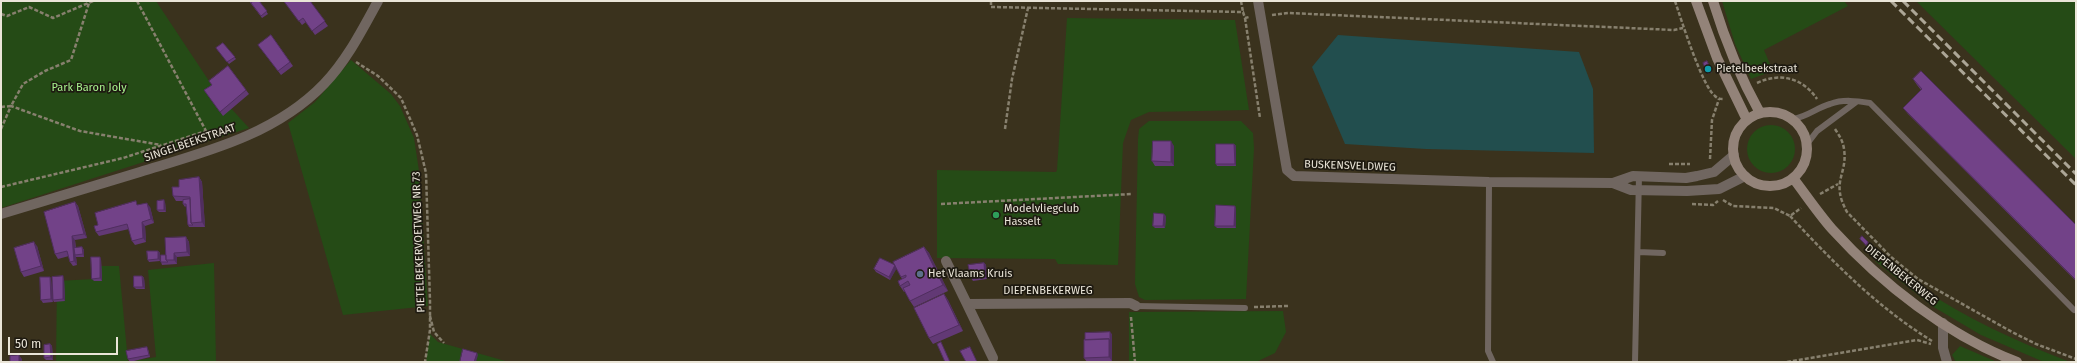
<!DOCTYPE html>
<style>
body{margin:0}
#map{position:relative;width:2077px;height:363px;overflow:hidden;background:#3a321d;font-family:"Fira Sans",sans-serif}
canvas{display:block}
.frame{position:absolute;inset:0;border:2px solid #eae5d8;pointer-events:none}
.scale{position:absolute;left:8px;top:337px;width:110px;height:18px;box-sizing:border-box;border:2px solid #eae5d8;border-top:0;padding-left:5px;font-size:12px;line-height:14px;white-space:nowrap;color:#eae5d8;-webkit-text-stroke:3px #1e1a11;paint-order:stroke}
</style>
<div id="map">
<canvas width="2077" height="363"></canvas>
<div class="frame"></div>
<div class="scale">50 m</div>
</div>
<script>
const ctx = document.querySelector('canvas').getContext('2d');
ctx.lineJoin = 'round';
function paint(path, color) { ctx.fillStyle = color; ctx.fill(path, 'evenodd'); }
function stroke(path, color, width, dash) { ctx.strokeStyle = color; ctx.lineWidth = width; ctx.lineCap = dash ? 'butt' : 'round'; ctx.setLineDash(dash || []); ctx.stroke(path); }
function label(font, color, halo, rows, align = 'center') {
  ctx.font = font + ' "Fira Sans",sans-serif'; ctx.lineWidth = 3.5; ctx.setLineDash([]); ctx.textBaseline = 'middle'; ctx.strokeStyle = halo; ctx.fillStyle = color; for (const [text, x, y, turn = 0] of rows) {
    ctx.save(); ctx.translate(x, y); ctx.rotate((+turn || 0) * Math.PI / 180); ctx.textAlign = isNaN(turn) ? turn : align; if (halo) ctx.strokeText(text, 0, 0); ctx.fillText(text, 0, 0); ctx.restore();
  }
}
const green = new Path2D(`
 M 1,1 L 156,1 L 217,93 L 249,128 L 1,208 Z
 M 1722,1 L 1844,1 L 1848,6 L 1764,50 L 1773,71 L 1751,79 L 1735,44 Z
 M 1916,1 L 2076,1 L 2076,159 Z
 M 1067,18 L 1235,20 L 1249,110 L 1149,112 L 1131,120 L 1123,143 L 1118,265 L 1058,264 L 1055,259 L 937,258 L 937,170 L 1056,172 L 1057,170 Z
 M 351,60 L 391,94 L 400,106 L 414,138 L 419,171 L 428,306 L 343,315 L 288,123 L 315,102 Z
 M 1149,121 L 1241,121 L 1253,133 L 1254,148 L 1246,299 L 1145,300 L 1139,297 L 1135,284 L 1138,139 L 1139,129 Z
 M1747 149a24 24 0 1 1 48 0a24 24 0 1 1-48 0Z
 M 1881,255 C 1893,265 1905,277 1919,286 C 1964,318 2018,342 2070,362 L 2044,362 L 1981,335 L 1932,306 L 1875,261 Z
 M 214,263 L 216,362 L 56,362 L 57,281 L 94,279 L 93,266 L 119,266 L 128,362 L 156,357 L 148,270 Z
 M 1283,311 L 1286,332 L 1275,353 L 1256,362 L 1129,362 L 1129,312 Z
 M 430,334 L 438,342 L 509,362 L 426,362 Z
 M 1960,346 L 1997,362 L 1956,362 L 1952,355 Z`);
const water = new Path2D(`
 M 1338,35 L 1579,52 L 1593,89 L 1594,153 L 1426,149 L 1345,144 L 1312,67 Z`);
const path = new Path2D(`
 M 137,1 L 206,131 L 214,137
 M 991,1 L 991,7 L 1243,12 L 1245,18 L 1249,17
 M 1241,1 L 1243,12
 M 1675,1 C 1681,19 1702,86 1715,96 C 1718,99 1721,99 1724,99
 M 1,14 L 7,16 L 29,7 L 53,18 L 93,1
 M 1272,15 L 1288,13 L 1674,30 L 1683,28
 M 1245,18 L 1260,118
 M 356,62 L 378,76 L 401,98 L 417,135 L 426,173 L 430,301 L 430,330 L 425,362
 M 1757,83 C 1780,72 1803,78 1817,99
 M 1,107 L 11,106 L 23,84 L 45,71 L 71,60 L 89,3
 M 1,129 L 11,106 L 80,131 L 161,145
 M 1005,129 L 1012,79 L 1028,8
 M 1835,129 C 1839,135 1843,141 1844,149 C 1848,175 1830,181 1847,212 L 1891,257 L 1918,279 L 2012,332 L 2036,344 L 2076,359
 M 1710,159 L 1712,120 L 1719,99
 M 1669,164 L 1690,164
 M 1,187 L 123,158 L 206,131
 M 1820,194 L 1838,184
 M 1723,200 L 1733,206 L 1774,208 L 1790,216 L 1801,208
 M 941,204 L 1132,194
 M 1692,204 L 1713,205 L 1718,201
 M 1790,216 C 1834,263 1877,307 1932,341
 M 1254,307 L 1288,306
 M 430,316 L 434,332 L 444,343
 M 1131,317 L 1135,362
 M 1787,362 L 1917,340 L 1931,344`);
const lane = new Path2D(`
 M 1793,119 C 1809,116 1816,108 1830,104 C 1843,99 1857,101 1870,103 L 2074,310
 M 1807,144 L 1817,131 L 1856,102
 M 1489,182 L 1488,351 L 1493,362
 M 1638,252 L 1663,253
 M 1136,306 L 1245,308
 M 1635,362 L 1639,176`);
const street = new Path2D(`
 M 1258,1 L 1287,170 L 1294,176 L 1489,182 L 1613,183 L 1633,176 L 1686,178 L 1697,176 L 1714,172 L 1734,155
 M 1613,183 L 1631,190 L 1687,191 L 1719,189 L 1745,176
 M 1,214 C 47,200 94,186 140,172 C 205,152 275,135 324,84 C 347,60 362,30 378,1
 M 946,261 L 967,304
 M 1943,323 L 1943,348 L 1947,362
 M 993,358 L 967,304 L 1130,303 L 1136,306`);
const secondary = new Path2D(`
 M 1696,1 L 1717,58 L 1747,120
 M 1713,1 C 1725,40 1740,77 1760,113
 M1733 149a37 37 0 1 1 74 0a37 37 0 1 1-74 0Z
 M 1793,178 C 1806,195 1818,213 1832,229 C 1882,284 1947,335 2017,362`);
const rail = new Path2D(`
 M 1891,1 L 2076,185
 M 1903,1 L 2076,174`);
const wall = new Path2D(`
 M 249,1 L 259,1 L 268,14 L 262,18 Z
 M 284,1 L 310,1 L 328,26 L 315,35 L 306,22 L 302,25 Z
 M 271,35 L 293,66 L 281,75 L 258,45 Z
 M 223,43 L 236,59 L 229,64 L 216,48 Z
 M 1707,61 L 1712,72 L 1708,74 L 1707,72 Z
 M 228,66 L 249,94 L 223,116 L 204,90 L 212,85 Z
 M 1913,79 L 2076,225 L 2076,281 L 1908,114 L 1903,108 L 1921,90 L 1917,85 Z
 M 1234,144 L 1236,146 L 1236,166 L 1217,166 L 1216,164 Z
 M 1174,146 L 1174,166 L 1155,166 L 1152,161 Z
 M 199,177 L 202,182 L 205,227 L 189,227 L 188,225 L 186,206 L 185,207 L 183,204 L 183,201 L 176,201 L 173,196 L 179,187 Z
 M 75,202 L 78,206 L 87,238 L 75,240 L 76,248 L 82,247 L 84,250 L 84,257 L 76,257 L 77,265 L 73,266 L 70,262 L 69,256 L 58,259 L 55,254 Z
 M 165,202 L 166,212 L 159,212 L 157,210 Z
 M 139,205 L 150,207 L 154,223 L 145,226 L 146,242 L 135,245 L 132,241 L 129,229 L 99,236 L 96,232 L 98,225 Z
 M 1236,208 L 1236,228 L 1217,228 L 1215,226 Z
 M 1166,216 L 1165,228 L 1155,228 L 1153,226 Z
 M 186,237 L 189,242 L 190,256 L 177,257 L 177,264 L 162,265 L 161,262 L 166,255 Z
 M 1860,239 L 1868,242 L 1870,245 L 1867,247 Z
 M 37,246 L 44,271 L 24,277 L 21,272 Z
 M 924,247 L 929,253 L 948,291 L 914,307 L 910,301 L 905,291 L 904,292 L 900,286 L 902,279 L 896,268 L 890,280 L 876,272 L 874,269 L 895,265 Z
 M 158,251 L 160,253 L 160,261 L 149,262 L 148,260 Z
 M 101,259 L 102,281 L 94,281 L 92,279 Z
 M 984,263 L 986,265 L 987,279 L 973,281 L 971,278 Z
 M 142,276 L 144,278 L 145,289 L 136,289 L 134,287 Z
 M 50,277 L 51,279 L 53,302 L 43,303 L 41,300 Z
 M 64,279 L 65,301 L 54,302 L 53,300 Z
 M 944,294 L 948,300 L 963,331 L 933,344 L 929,338 Z
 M 1112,334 L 1112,361 L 1087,362 L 1084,358 Z
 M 50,344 L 52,346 L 53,360 L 46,360 L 44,358 Z
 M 148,349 L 150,357 L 130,362 L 128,359 Z`);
const shadedWall = new Path2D(`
 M 1171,141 L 1174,146 L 1174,166 L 1171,162 Z
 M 1234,144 L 1236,146 L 1236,166 L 1235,164 Z
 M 199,177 L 202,182 L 205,227 L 202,222 Z
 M 164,200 L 165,202 L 166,212 L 164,210 Z
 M 75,202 L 78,206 L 87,238 L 84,234 Z
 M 147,203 L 150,207 L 154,223 L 151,219 Z
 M 1235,206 L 1236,208 L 1236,228 L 1234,226 Z
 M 1164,214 L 1166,216 L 1165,228 L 1163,226 Z
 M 142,222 L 145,226 L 146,242 L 143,238 Z
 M 72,236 L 75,240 L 76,255 L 75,255 L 76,257 L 77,265 L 74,261 Z
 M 186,237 L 189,242 L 190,256 L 187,252 Z
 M 34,242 L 37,246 L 44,271 L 41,266 Z
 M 82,247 L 84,250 L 84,257 L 83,254 Z
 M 924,247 L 929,253 L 948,291 L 943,285 Z
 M 158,251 L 160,253 L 160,261 L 158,259 Z
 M 174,253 L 177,257 L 177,264 L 174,260 Z
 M 100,257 L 101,259 L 102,281 L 100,278 Z
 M 984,263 L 986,265 L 987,279 L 985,277 Z
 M 895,265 L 897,268 L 890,280 L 889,277 Z
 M 63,276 L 64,279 L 65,301 L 63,299 Z
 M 142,276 L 144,278 L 145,289 L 143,287 Z
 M 50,277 L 51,279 L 53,302 L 51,299 Z
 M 944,294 L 948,300 L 963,331 L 959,325 Z
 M 1110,332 L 1112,334 L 1112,361 L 1109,357 L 1109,339 Z
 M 50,344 L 52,346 L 53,360 L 51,357 Z
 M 477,353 L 478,355 L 476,362 L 474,362 Z
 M 19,355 L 22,359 L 22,362 L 19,362 Z`);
const building = new Path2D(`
 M 254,1 L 259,1 L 267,11 L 261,16 L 251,3 Z
 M 284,1 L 310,1 L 325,21 L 312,31 L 303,18 L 299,21 Z
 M 271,35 L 290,62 L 278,71 L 258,45 Z
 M 223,43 L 235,57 L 227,62 L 216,48 Z
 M 1707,61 L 1711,70 L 1707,72 L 1703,63 Z
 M 228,66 L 246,90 L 220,112 L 204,90 L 212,85 L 209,81 Z
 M 1921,71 L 2076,225 L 2076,280 L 1903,108 L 1922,89 L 1913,79 Z
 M 1153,141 L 1171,141 L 1171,162 L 1152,161 Z
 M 1216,144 L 1234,144 L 1235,164 L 1216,164 Z
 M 199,177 L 202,222 L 191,223 L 190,197 L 173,196 L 172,187 L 179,187 L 179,180 Z
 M 190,199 L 191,223 L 193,225 L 188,225 L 186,204 L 183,204 L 183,200 Z
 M 164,200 L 164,210 L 157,210 L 157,201 Z
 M 136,201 L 137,205 L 147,203 L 151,219 L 142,222 L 143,238 L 132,241 L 127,224 L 96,232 L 94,226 L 98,225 L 95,213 Z
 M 75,202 L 84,234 L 72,236 L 74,261 L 70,262 L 67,251 L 55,254 L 44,212 Z
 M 1216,205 L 1235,206 L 1234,226 L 1215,226 Z
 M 1154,213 L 1164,214 L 1163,226 L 1153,226 Z
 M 1862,236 L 1868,242 L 1866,245 L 1860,239 Z
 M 186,237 L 187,252 L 174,253 L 174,260 L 166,260 L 165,238 Z
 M 34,242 L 41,266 L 21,272 L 14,248 Z
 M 82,247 L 83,254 L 75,255 L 74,248 Z
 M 924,247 L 943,285 L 910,301 L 903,288 L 910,285 L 908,281 L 900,286 L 898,281 L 906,277 L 906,275 L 901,277 L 893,262 Z
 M 147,251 L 158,251 L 158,259 L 148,260 Z
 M 161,255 L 166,255 L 166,260 L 168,262 L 161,262 Z
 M 91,257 L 100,257 L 100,278 L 92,279 Z
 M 880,258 L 895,265 L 889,277 L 874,269 Z
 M 984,263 L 985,277 L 971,278 L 968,265 Z
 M 63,276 L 63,299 L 53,300 L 52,277 Z
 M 134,276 L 142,276 L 143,287 L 134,287 Z
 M 40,277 L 50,277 L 51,299 L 41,300 Z
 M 944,294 L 959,325 L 929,338 L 914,308 Z
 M 1110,332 L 1110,341 L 1109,339 L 1085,340 L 1085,333 Z
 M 1109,339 L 1109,357 L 1084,358 L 1084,340 Z
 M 941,342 L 950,362 L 945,362 L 937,344 Z
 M 50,344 L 51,357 L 44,358 L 44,345 Z
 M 147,347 L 149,355 L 128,359 L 126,351 Z
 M 970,347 L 977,362 L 966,362 L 960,351 Z
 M 463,349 L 477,353 L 474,362 L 460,362 Z
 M 19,355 L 19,362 L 10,362 L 10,356 Z`);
const markers = [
 [1708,69,4,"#0f9aa8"],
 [996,215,4,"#2e9e5b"],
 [920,274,4,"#5c6f8a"]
];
const poiNames = [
 ["Pietelbeekstraat",1716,69],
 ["Modelvliegclub",1004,209],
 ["Hasselt",1004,222],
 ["Het Vlaams Kruis",928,274]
];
const parkNames = [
 ["Park Baron Joly",89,88]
];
const streetNames = [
 ["SINGELBEEKSTRAAT",190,143,-19],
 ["BUSKENSVELDWEG",1350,166,2],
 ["PIETELBEKERVOETWEG NR 73",419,242,-92],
 ["DIEPENBEKERWEG",1901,275,39],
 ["DIEPENBEKERWEG",1048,291]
];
paint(green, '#254b16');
paint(water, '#224e4e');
stroke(path, '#87806e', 2.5, [4, 2]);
stroke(lane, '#706660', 6);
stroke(street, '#706660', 10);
stroke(secondary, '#938379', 10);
stroke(rail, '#aca696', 3, [8, 4]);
paint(wall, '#623975');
paint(shadedWall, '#502e5f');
paint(building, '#724288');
stroke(building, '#502e5f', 1);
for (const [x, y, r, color] of markers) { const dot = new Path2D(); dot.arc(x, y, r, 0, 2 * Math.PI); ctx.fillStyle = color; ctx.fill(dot); stroke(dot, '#1e1a11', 1.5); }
label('11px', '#eae5d8', '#1e1a11', poiNames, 'left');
label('11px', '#a6f08c', '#1e1a11', parkNames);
label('11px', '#eae5d8', '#1e1a11', streetNames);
</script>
